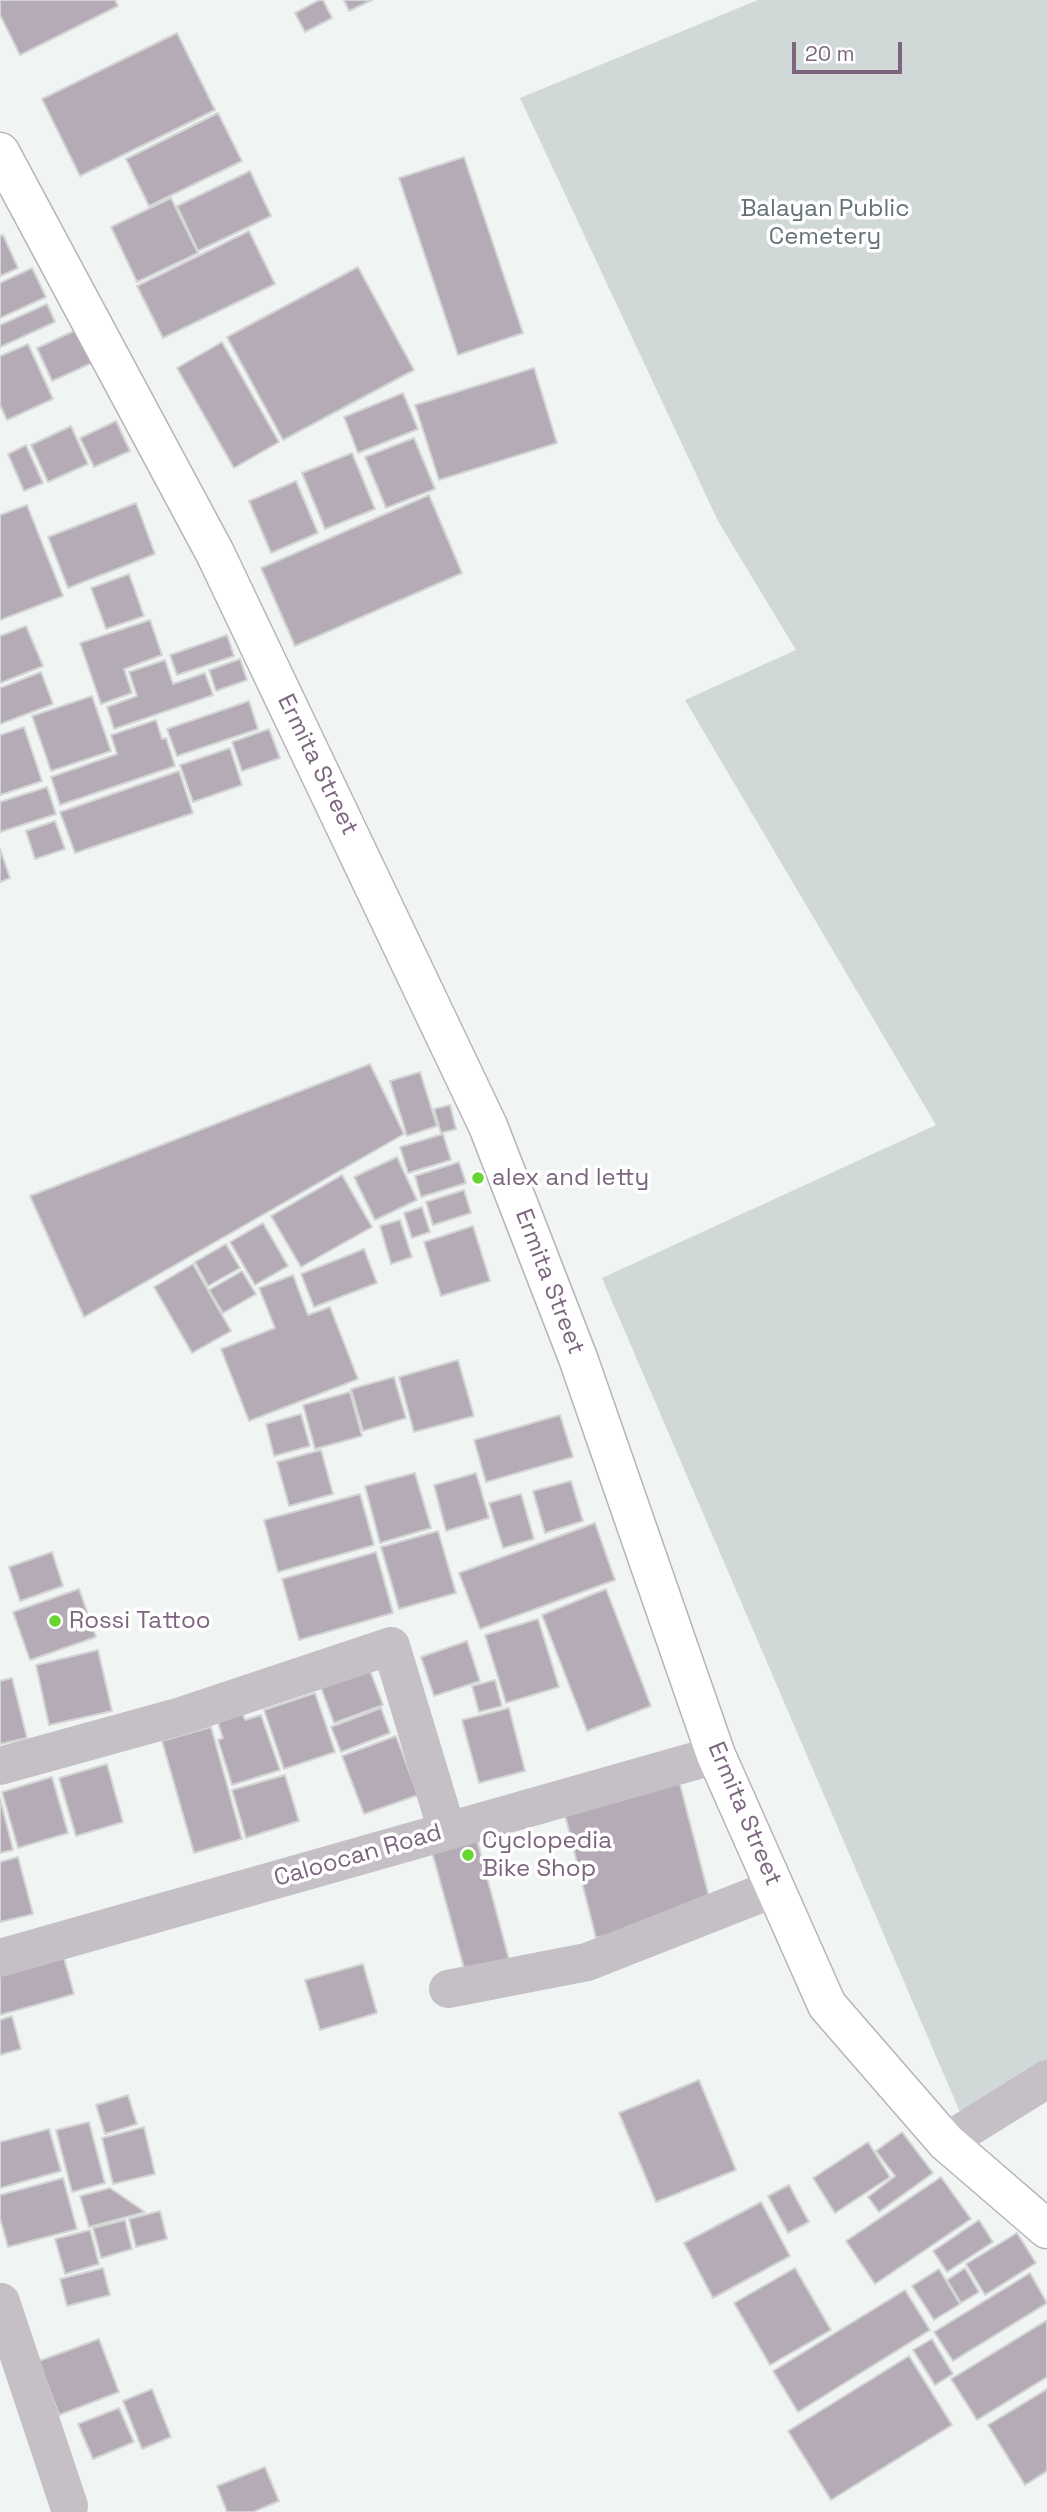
<!DOCTYPE html>
<style>
body{margin:0}
#map{position:relative;width:1047px;height:2512px;overflow:hidden;background:#f0f4f2;font-family:"Space Grotesk",sans-serif}
canvas{display:block}
.scale{position:absolute;left:792px;top:42px;width:110px;height:32px;box-sizing:border-box;border:4px solid #7c657f;border-top:0;padding-left:9px;font-size:21px;line-height:24px;white-space:nowrap;color:#7c657f;-webkit-text-stroke:5px #fff;paint-order:stroke}
</style>
<div id="map">
<canvas width="1047" height="2512"></canvas>
<div class="scale">20 m</div>
</div>
<script>
const ctx = document.querySelector('canvas').getContext('2d');
ctx.lineJoin = 'round';
function paint(path, color) { ctx.fillStyle = color; ctx.fill(path, 'evenodd'); }
function stroke(path, color, width, dash) { ctx.strokeStyle = color; ctx.lineWidth = width; ctx.lineCap = dash ? 'butt' : 'round'; ctx.setLineDash(dash || []); ctx.stroke(path); }
function label(font, color, halo, rows, align = 'center') {
  ctx.font = font + ' "Space Grotesk",sans-serif'; ctx.lineWidth = 7; ctx.setLineDash([]); ctx.textBaseline = 'middle'; ctx.strokeStyle = halo; ctx.fillStyle = color; for (const [text, x, y, turn = 0] of rows) {
    ctx.save(); ctx.translate(x, y); ctx.rotate((+turn || 0) * Math.PI / 180); ctx.textAlign = isNaN(turn) ? turn : align; if (halo) ctx.strokeText(text, 0, 0); ctx.fillText(text, 0, 0); ctx.restore();
  }
}
const green = new Path2D(`
 M 758,0 L 1047,0 L 1047,2061 L 960,2112 L 602,1278 L 936,1125 L 685,700 L 796,650 L 718,521 L 520,98 Z`);
const building = new Path2D(`
 M 0,0 L 115,0 L 118,6 L 20,55 L 0,15 Z
 M 319,0 L 323,0 L 332,18 L 305,32 L 295,13 Z
 M 344,0 L 372,0 L 349,11 Z
 M 177,33 L 215,110 L 80,176 L 42,99 Z
 M 218,113 L 242,161 L 149,206 L 126,159 Z
 M 464,157 L 523,333 L 458,355 L 399,178 Z
 M 250,171 L 271,216 L 198,251 L 177,206 Z
 M 171,198 L 198,253 L 137,282 L 111,227 Z
 M 249,231 L 275,284 L 163,338 L 137,286 Z
 M 3,235 L 18,268 L 0,276 L 0,236 Z
 M 358,267 L 414,370 L 283,440 L 227,337 Z
 M 32,268 L 46,297 L 0,318 L 0,283 Z
 M 47,304 L 55,322 L 0,347 L 0,325 Z
 M 76,330 L 92,363 L 52,381 L 37,348 Z
 M 222,342 L 279,442 L 234,468 L 177,368 Z
 M 28,344 L 53,399 L 7,420 L 0,405 L 0,356 Z
 M 534,368 L 557,443 L 439,480 L 415,405 Z
 M 403,393 L 418,429 L 358,453 L 344,417 Z
 M 116,421 L 130,451 L 94,467 L 80,438 Z
 M 71,426 L 88,464 L 48,482 L 31,445 Z
 M 414,438 L 435,489 L 386,508 L 365,457 Z
 M 26,445 L 43,483 L 24,491 L 8,454 Z
 M 352,453 L 375,509 L 325,529 L 302,473 Z
 M 296,481 L 318,533 L 271,553 L 249,501 Z
 M 429,495 L 462,573 L 295,646 L 261,568 Z
 M 136,503 L 155,554 L 68,588 L 48,537 Z
 M 27,505 L 63,596 L 0,620 L 0,515 Z
 M 129,574 L 144,616 L 106,629 L 91,588 Z
 M 150,620 L 162,655 L 124,669 L 132,693 L 101,704 L 80,643 Z
 M 26,626 L 43,666 L 0,683 L 0,636 Z
 M 227,635 L 234,656 L 177,675 L 170,655 Z
 M 240,659 L 247,680 L 216,691 L 209,670 Z
 M 165,660 L 173,684 L 205,673 L 213,695 L 114,729 L 107,707 L 137,696 L 129,672 Z
 M 41,672 L 53,704 L 0,724 L 0,688 Z
 M 92,696 L 111,751 L 51,771 L 32,716 Z
 M 249,701 L 258,729 L 177,756 L 167,729 Z
 M 156,720 L 162,739 L 166,738 L 175,766 L 60,805 L 51,777 L 117,754 L 111,735 Z
 M 24,727 L 42,781 L 0,795 L 0,735 Z
 M 269,729 L 280,758 L 242,771 L 232,742 Z
 M 230,748 L 242,785 L 193,802 L 180,765 Z
 M 179,771 L 193,813 L 75,853 L 60,812 Z
 M 47,787 L 56,814 L 0,832 L 0,802 Z
 M 55,821 L 65,849 L 35,859 L 26,831 Z
 M 0,849 L 10,878 L 0,882 Z
 M 370,1064 L 404,1134 L 84,1317 L 30,1196 Z
 M 420,1072 L 437,1126 L 407,1136 L 390,1081 Z
 M 450,1105 L 456,1129 L 441,1133 L 434,1109 Z
 M 443,1134 L 451,1160 L 408,1173 L 400,1147 Z
 M 397,1157 L 417,1200 L 375,1220 L 354,1177 Z
 M 459,1162 L 466,1183 L 421,1197 L 415,1176 Z
 M 342,1175 L 372,1227 L 301,1267 L 271,1216 Z
 M 464,1190 L 471,1213 L 433,1225 L 426,1202 Z
 M 422,1207 L 430,1232 L 412,1238 L 404,1213 Z
 M 400,1220 L 412,1257 L 391,1264 L 380,1226 Z
 M 263,1223 L 288,1266 L 255,1285 L 230,1242 Z
 M 473,1226 L 490,1281 L 441,1296 L 424,1242 Z
 M 226,1244 L 240,1268 L 208,1286 L 195,1262 Z
 M 364,1249 L 377,1283 L 314,1307 L 301,1274 Z
 M 193,1264 L 231,1331 L 192,1353 L 154,1287 Z
 M 242,1271 L 256,1294 L 223,1313 L 209,1290 Z
 M 293,1275 L 308,1315 L 330,1307 L 358,1379 L 249,1421 L 221,1349 L 275,1328 L 259,1288 Z
 M 458,1360 L 474,1416 L 414,1432 L 399,1377 Z
 M 394,1377 L 406,1418 L 363,1431 L 351,1389 Z
 M 350,1392 L 362,1436 L 315,1449 L 303,1405 Z
 M 301,1414 L 310,1446 L 274,1456 L 266,1424 Z
 M 560,1415 L 573,1457 L 486,1482 L 474,1440 Z
 M 321,1450 L 333,1494 L 289,1506 L 277,1462 Z
 M 415,1473 L 431,1528 L 380,1543 L 365,1486 Z
 M 476,1473 L 489,1518 L 446,1531 L 434,1485 Z
 M 571,1481 L 583,1521 L 545,1533 L 533,1491 Z
 M 360,1494 L 374,1545 L 278,1572 L 264,1520 Z
 M 521,1494 L 534,1539 L 503,1548 L 489,1503 Z
 M 595,1523 L 615,1580 L 480,1629 L 459,1573 Z
 M 438,1531 L 456,1593 L 399,1609 L 381,1547 Z
 M 52,1552 L 63,1586 L 20,1601 L 9,1567 Z
 M 376,1552 L 393,1613 L 299,1640 L 282,1579 Z
 M 79,1589 L 96,1637 L 30,1660 L 13,1612 Z
 M 606,1589 L 651,1706 L 587,1731 L 542,1615 Z
 M 538,1619 L 559,1687 L 506,1703 L 485,1635 Z
 M 467,1641 L 480,1681 L 434,1696 L 421,1657 Z
 M 98,1650 L 112,1711 L 49,1725 L 36,1665 Z
 M 369,1668 L 383,1705 L 334,1723 L 320,1685 Z
 M 12,1678 L 27,1738 L 0,1744 L 0,1681 Z
 M 495,1680 L 502,1706 L 479,1712 L 472,1686 Z
 M 315,1693 L 335,1752 L 284,1769 L 264,1710 Z
 M 381,1708 L 390,1733 L 341,1752 L 331,1727 Z
 M 509,1708 L 525,1771 L 479,1783 L 462,1720 Z
 M 242,1711 L 245,1720 L 261,1715 L 280,1770 L 232,1785 L 218,1740 L 223,1738 L 217,1720 Z
 M 211,1727 L 242,1839 L 194,1853 L 162,1741 Z
 M 396,1736 L 418,1795 L 364,1814 L 342,1756 Z
 M 107,1764 L 123,1822 L 76,1836 L 59,1778 Z
 M 677,1773 L 712,1908 L 596,1938 L 562,1803 Z
 M 285,1775 L 299,1821 L 246,1838 L 232,1790 Z
 M 52,1777 L 68,1833 L 18,1848 L 2,1792 Z
 M 0,1798 L 13,1850 L 0,1853 Z
 M 477,1840 L 511,1967 L 467,1979 L 432,1852 Z
 M 18,1857 L 33,1914 L 0,1922 L 0,1862 Z
 M 62,1951 L 74,1994 L 0,2015 L 0,1969 Z
 M 363,1964 L 377,2013 L 320,2030 L 305,1980 Z
 M 12,2016 L 21,2049 L 0,2055 L 0,2020 Z
 M 699,2080 L 736,2170 L 656,2202 L 619,2113 Z
 M 128,2095 L 137,2124 L 105,2134 L 96,2105 Z
 M 89,2122 L 105,2183 L 72,2192 L 56,2130 Z
 M 144,2127 L 155,2174 L 113,2184 L 102,2138 Z
 M 49,2129 L 61,2171 L 0,2188 L 0,2142 Z
 M 902,2132 L 933,2173 L 879,2212 L 868,2197 L 895,2176 L 876,2151 Z
 M 868,2142 L 890,2177 L 835,2213 L 813,2178 Z
 M 941,2177 L 971,2219 L 875,2284 L 846,2241 Z
 M 63,2178 L 77,2229 L 8,2247 L 0,2218 L 0,2195 Z
 M 789,2185 L 809,2222 L 788,2233 L 768,2196 Z
 M 110,2188 L 145,2212 L 89,2227 L 80,2196 Z
 M 761,2202 L 790,2256 L 713,2298 L 684,2243 Z
 M 160,2211 L 167,2239 L 136,2247 L 129,2219 Z
 M 125,2220 L 132,2249 L 101,2258 L 93,2228 Z
 M 979,2220 L 993,2242 L 947,2272 L 933,2251 Z
 M 90,2230 L 99,2264 L 65,2274 L 55,2239 Z
 M 1017,2233 L 1036,2263 L 985,2295 L 966,2264 Z
 M 103,2268 L 110,2295 L 67,2306 L 60,2279 Z
 M 795,2268 L 831,2330 L 770,2365 L 734,2303 Z
 M 965,2268 L 979,2292 L 961,2303 L 947,2280 Z
 M 939,2269 L 960,2304 L 934,2320 L 912,2286 Z
 M 1030,2273 L 1047,2303 L 953,2361 L 934,2332 Z
 M 905,2290 L 930,2330 L 798,2412 L 773,2371 Z
 M 1047,2320 L 1047,2377 L 977,2420 L 951,2379 Z
 M 99,2339 L 119,2392 L 59,2415 L 39,2361 Z
 M 932,2339 L 953,2374 L 935,2385 L 913,2350 Z
 M 909,2356 L 952,2425 L 831,2500 L 788,2431 Z
 M 152,2389 L 171,2437 L 142,2449 L 123,2401 Z
 M 1047,2389 L 1047,2471 L 1025,2485 L 988,2425 Z
 M 119,2408 L 134,2442 L 93,2459 L 78,2424 Z
 M 265,2467 L 279,2501 L 253,2512 L 227,2512 L 217,2486 Z`);
const minor = new Path2D(`
 M 0,1766 L 181,1716 L 391,1646 L 447,1831
 M 448,1989 L 587,1962 L 775,1888
 M 946,2142 L 1047,2079
 M 1,2302 L 69,2506`);
const tertiary = new Path2D(`
 M 0,1958 L 716,1755`);
const secondary = new Path2D(`
 M 0,152 L 215,553 L 488,1126 L 578,1358 L 716,1755 L 827,2005 L 946,2142 L 1047,2229`);
const markers = [
 [478,1178,7,"#68d430"],
 [55,1621,7,"#68d430"],
 [468,1855,7,"#68d430"]
];
const parkNames = [
 ["Balayan Public",825,209],
 ["Cemetery",825,237]
];
const streetNames = [
 ["Ermita Street",317,765,64],
 ["Ermita Street",549,1282,69],
 ["Ermita Street",744,1814,67],
 ["Caloocan Road",358,1856,-16]
];
const poiNames = [
 ["alex and letty",492,1178],
 ["Rossi Tattoo",69,1621],
 ["Cyclopedia",482,1841],
 ["Bike Shop",482,1869]
];
paint(green, '#d0d8d8');
paint(building, '#b4abb6');
stroke(building, '#d3d5d4', 2);
stroke(secondary, '#b9b2ba', 41);
stroke(minor, '#c5bfc6', 38);
stroke(tertiary, '#c5bfc6', 38);
stroke(secondary, '#fff', 38);
for (const [x, y, r, color] of markers) { const dot = new Path2D(); dot.arc(x, y, r, 0, 2 * Math.PI); ctx.fillStyle = color; ctx.fill(dot); stroke(dot, '#fff', 2.5); }
label('24px', '#637277', '#fff', parkNames);
label('24px', '#7c657f', '#fff', streetNames);
label('24px', '#7c657f', '#fff', poiNames, 'left');
</script>
